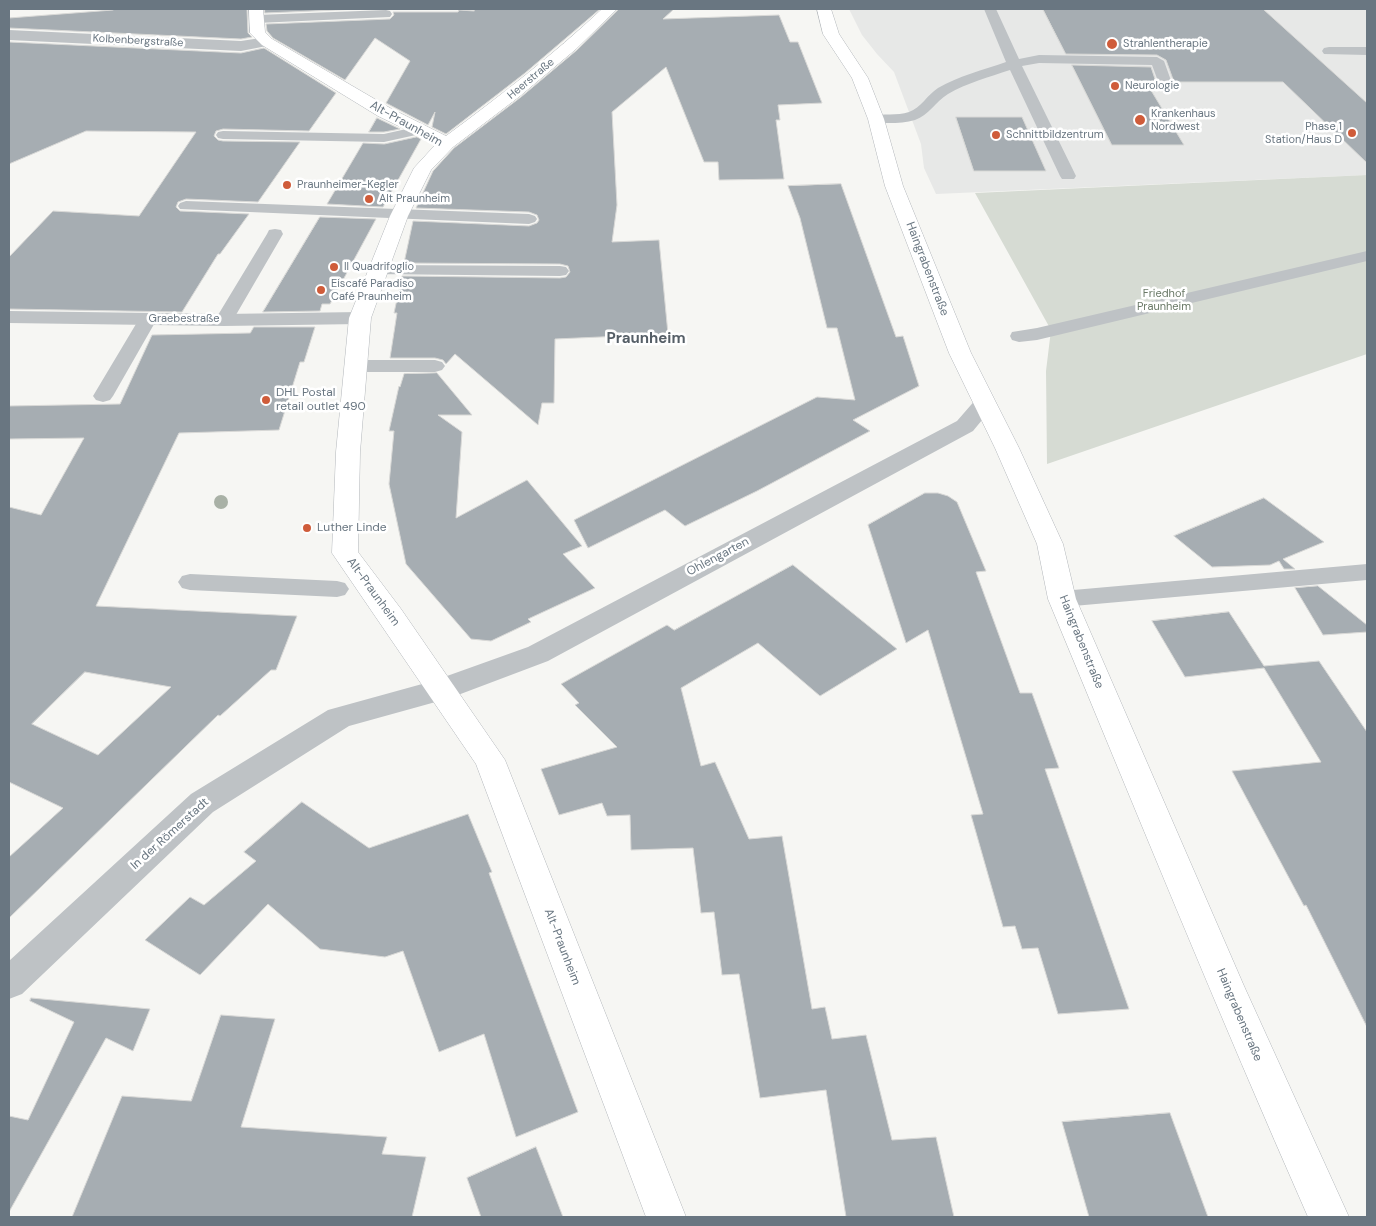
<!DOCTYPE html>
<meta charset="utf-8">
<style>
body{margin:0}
#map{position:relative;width:1376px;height:1226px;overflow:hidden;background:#f6f6f3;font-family:"DM Sans",sans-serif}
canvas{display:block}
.frame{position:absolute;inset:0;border:10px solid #697681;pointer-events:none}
</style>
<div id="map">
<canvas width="1376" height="1226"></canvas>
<div class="frame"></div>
</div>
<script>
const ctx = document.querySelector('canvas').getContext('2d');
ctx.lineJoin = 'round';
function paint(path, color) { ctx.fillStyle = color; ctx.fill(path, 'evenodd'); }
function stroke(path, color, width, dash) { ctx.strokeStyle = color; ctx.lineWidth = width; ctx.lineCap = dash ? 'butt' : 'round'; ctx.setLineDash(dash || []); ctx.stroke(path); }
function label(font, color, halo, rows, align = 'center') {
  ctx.font = font + ' "DM Sans",sans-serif'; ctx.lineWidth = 5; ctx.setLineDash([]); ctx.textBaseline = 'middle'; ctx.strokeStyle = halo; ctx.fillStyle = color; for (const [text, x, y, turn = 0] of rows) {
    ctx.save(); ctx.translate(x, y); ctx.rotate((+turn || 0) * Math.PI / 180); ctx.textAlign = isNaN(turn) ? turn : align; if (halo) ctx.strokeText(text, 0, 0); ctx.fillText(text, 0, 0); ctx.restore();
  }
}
const built = new Path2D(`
 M 849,9 L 1367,9 L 1367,175 L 936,194 L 924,168 L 921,144 L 894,72 L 877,54 L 862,35 Z`);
const green = new Path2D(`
 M 1367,175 L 1367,354 L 1047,464 L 1046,371 L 1051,330 L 975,193 Z`);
const building = new Path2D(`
 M 114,9 L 247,9 L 248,33 L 252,37 L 241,39 L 9,28 L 9,18 L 113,10 Z
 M 265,9 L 359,9 L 265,13 Z
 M 474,9 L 600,9 L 525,73 L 446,134 L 432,127 L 435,112 L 428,125 L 386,103 L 410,61 L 375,38 L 345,80 L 273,38 L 267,31 L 266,24 L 390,19 L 394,15 L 393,12 L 458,12 L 459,10 L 474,11 Z
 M 619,9 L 674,9 L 663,19 L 779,15 L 790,42 L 798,42 L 822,103 L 778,105 L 780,120 L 776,120 L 784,179 L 719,180 L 718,162 L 704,162 L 666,67 L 612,112 L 617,205 L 612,242 L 659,240 L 668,334 L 555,339 L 554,403 L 542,403 L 538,425 L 455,354 L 446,364 L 443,360 L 435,358 L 390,358 L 397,313 L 394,313 L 402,276 L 560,278 L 566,277 L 570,272 L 568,266 L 560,264 L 404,263 L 413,221 L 529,226 L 537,223 L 539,220 L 537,215 L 529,212 L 416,208 L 433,171 L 454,148 L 521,97 L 577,50 Z
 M 1043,9 L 1263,9 L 1367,103 L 1367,163 L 1283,82 L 1174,82 L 1166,60 L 1157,55 L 1066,54 Z
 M 9,42 L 241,53 L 264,48 L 336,93 L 309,131 L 223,129 L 216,131 L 214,136 L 218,140 L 223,141 L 300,142 L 258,202 L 186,199 L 178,202 L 176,207 L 180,211 L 249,214 L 220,254 L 218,254 L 182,312 L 9,309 L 9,257 L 53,211 L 139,216 L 196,132 L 86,131 L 9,164 Z
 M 1072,65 L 1151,67 L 1156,82 L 1146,82 L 1184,145 L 1112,145 Z
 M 956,117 L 1022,117 L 1046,171 L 974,171 Z
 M 377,118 L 400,129 L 384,132 L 369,132 Z
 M 417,137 L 421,139 L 383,207 L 327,204 L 363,143 L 384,144 Z
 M 841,184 L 896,337 L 903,336 L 919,386 L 853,420 L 870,431 L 757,491 L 685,526 L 665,510 L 588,548 L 574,520 L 817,397 L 855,400 L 837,328 L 827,328 L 800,218 L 788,186 Z
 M 320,217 L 376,219 L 330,304 L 322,304 L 320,311 L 263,312 Z
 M 254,327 L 315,327 L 304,362 L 300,362 L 279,430 L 179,433 L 96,606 L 297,616 L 276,670 L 271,670 L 220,716 L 218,715 L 9,918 L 9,857 L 63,808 L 9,782 L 9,507 L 41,515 L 84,438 L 9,439 L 9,406 L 120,404 L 152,335 L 250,333 ZM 85,672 L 171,687 L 98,755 L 32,724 Z
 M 437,373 L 472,415 L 438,415 L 462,432 L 456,518 L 527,480 L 582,546 L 563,554 L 595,588 L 528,619 L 531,622 L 491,641 L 471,639 L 406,564 L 389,484 L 394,431 L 389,431 L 399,386 L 400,387 L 404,374 Z
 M 925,493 L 938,493 L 948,496 L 957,502 L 986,571 L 976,572 L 1020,693 L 1032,693 L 1059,768 L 1045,769 L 1129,1009 L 1058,1014 L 1038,948 L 1022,949 L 1015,926 L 1003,927 L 971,815 L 983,814 L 928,630 L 906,643 L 868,525 Z
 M 1264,498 L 1324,542 L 1283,559 L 1295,569 L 1284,569 L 1279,561 L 1270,565 L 1212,567 L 1174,536 Z
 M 793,565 L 897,649 L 820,696 L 758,643 L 681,688 L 701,766 L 715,762 L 749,839 L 782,836 L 812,1009 L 825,1007 L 832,1039 L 866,1035 L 892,1140 L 936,1137 L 954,1217 L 846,1217 L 826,1090 L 760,1098 L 739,974 L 722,975 L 714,912 L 701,913 L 693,848 L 631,850 L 630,815 L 607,816 L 602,803 L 559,815 L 541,769 L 617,747 L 575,705 L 579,703 L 561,684 L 667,625 L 674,630 Z
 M 1318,586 L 1367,625 L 1367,632 L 1323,635 L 1295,588 Z
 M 1229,612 L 1264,666 L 1319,661 L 1367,732 L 1367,1027 L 1306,905 L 1304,906 L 1232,771 L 1321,762 L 1264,668 L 1185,677 L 1152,621 Z
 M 302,802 L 369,848 L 468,814 L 492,872 L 489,873 L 578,1112 L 516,1137 L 484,1034 L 439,1052 L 403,951 L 385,957 L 320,949 L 268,904 L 200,975 L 145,940 L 190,897 L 204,905 L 256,861 L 244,852 Z
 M 31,998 L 150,1009 L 133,1051 L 106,1038 L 9,1212 L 9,1116 L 28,1120 L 74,1022 L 30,1001 Z
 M 221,1015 L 275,1019 L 241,1127 L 387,1137 L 382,1154 L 426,1157 L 412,1217 L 72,1217 L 122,1096 L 191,1101 Z
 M 1170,1113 L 1208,1217 L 1089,1217 L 1062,1122 Z
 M 536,1147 L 563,1217 L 481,1217 L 467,1178 Z`);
const service = new Path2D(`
 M 984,9 L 996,9 L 1019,59 L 1039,55 L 1157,57 L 1164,61 L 1174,89 L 1172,92 L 1162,92 L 1152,65 L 1039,63 L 1022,66 L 1076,176 L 1074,179 L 1062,179 L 1060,176 L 1010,70 C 989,77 967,83 948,94 C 935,102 929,115 915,120 C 903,124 888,123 876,123 L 871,122 L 869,119 L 871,116 C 883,113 897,116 909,112 C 921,108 927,95 938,88 C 959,76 983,70 1006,62 Z
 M 386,10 L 390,11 L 392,14 L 390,17 L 257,23 L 251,19 L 257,15 Z
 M 1329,47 L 1367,47 L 1367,55 L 1324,54 L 1322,51 L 1324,48 Z
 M 420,126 L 425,127 L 427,130 L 425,133 L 384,142 L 223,139 L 218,138 L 216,135 L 218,132 L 223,131 L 384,134 Z
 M 186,201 L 529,214 L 535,216 L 537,219 L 535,222 L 529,224 L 180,209 L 178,206 L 180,203 Z
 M 275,229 L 281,230 L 283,234 L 233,320 L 230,324 L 224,325 L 218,324 L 215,320 L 267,234 L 269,230 Z
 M 1367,251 L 1367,261 L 1037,340 L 1019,342 L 1012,340 L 1010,336 L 1012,332 L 1037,328 Z
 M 377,265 L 560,266 L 566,267 L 569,271 L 566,275 L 560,276 L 371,274 L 368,270 L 371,266 Z
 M 148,314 L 154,315 L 157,319 L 113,396 L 110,400 L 103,402 L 96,400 L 93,396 L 139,319 L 142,315 Z
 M 355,360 L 435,360 L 442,362 L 445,366 L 442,370 L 435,372 L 355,372 L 348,370 L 345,366 L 348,362 Z
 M 1367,564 L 1367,580 L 1062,607 L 1054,605 L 1050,599 L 1054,593 L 1062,591 Z
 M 190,574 L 337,581 L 345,583 L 349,589 L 345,595 L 337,597 L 190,590 L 182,588 L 178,582 L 182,576 Z`);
const minor = new Path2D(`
 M 9,30 L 241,41 L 267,37 L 272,39 L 275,42 L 272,45 L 241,51 L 9,40 Z
 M 9,311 L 224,314 L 360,312 L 367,314 L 371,318 L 367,322 L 360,324 L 224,326 L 9,323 Z`);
const tertiary = new Path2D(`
 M 985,396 L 993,398 L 996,403 L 973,431 L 548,661 L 450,698 L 349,726 L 213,812 L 22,994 L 9,999 L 9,961 L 191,794 L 328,710 L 433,681 L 528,647 L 957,421 L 977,398 Z`);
const secondary = new Path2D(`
 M 249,9 L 263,9 L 265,32 L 272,39 L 390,108 L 446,136 C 500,96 553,55 602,9 L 617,9 L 576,49 L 520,96 L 453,147 L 431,170 L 408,216 L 371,318 L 360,452 L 358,552 L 401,609 L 505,760 L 686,1217 L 646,1217 L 476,764 L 332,553 L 336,452 L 349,318 L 390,216 L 414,168 L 436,144 L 378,116 L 262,45 L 250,33 Z
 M 817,9 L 831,9 L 839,34 L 868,78 L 884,119 L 903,186 L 971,353 L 1019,448 L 1063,544 L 1076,599 L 1244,986 L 1349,1217 L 1308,1217 C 1218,1013 1134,806 1048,599 L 1037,544 L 995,448 L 949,353 L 885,186 L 868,119 L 852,78 L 823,34 Z`);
const trees = [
 [221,502]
];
const markers = [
 [1112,44,6,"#cf5c3a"],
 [1115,86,5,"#cf5c3a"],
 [1140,120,6,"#cf5c3a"],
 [1352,133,5,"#cf5c3a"],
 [996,135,5,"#cf5c3a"],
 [287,185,5,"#cf5c3a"],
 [369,199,5,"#cf5c3a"],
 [334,267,5,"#cf5c3a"],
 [321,290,5,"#cf5c3a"],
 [266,400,5,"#cf5c3a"],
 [307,528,5,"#cf5c3a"]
];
const farStreetnames = [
 ["Kolbenbergstraße",138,41,3],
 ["Heerstraße",531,79,-40],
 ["Graebestraße",184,319]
];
const farPoinames = [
 ["Strahlentherapie",1123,44],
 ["Neurologie",1125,86],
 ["Krankenhaus",1151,114],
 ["Nordwest",1151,127],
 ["Phase 1",1342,127,"right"],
 ["Station/Haus D",1342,140,"right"],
 ["Schnittbildzentrum",1006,135],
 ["Praunheimer-Kegler",297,185],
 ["Alt Praunheim",379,199],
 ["Il Quadrifoglio",344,267],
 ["Eiscafé Paradiso",331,284],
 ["Café Praunheim",331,297]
];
const farParknames = [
 ["Friedhof",1164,294],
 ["Praunheim",1164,307]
];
const streetNames = [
 ["Alt-Praunheim",406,124,29],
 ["Haingrabenstraße",927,269,69],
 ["Ohlengarten",718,557,-28],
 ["Alt-Praunheim",373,592,54],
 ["Haingrabenstraße",1081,642,68],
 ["In der Römerstadt",170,834,-42],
 ["Alt-Praunheim",562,947,69],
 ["Haingrabenstraße",1239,1015,67]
];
const poiNames = [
 ["DHL Postal",276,393],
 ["retail outlet 490",276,407],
 ["Luther Linde",317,528]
];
const farDistrictnames = [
 ["Praunheim",646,339]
];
paint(built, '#e7e8e7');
paint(green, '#d6dbd3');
paint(building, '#a6adb2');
stroke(building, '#d8d8d6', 1);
stroke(secondary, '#b3b7bb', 1);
paint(service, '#bec2c5');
paint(minor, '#bec2c5');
paint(tertiary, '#bec2c5');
paint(secondary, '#fff');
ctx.fillStyle = '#a9b1a6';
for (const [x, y] of trees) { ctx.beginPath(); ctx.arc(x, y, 7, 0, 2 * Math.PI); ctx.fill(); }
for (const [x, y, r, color] of markers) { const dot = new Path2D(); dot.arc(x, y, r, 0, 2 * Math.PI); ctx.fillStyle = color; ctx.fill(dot); stroke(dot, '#fff', 2); }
label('11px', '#697681', '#fff', farStreetnames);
label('11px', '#697681', '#fff', farPoinames, 'left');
label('11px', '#6a7967', '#fff', farParknames);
label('12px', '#697681', '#fff', streetNames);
label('12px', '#697681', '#fff', poiNames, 'left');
label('bold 15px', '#565f67', '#fff', farDistrictnames);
</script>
